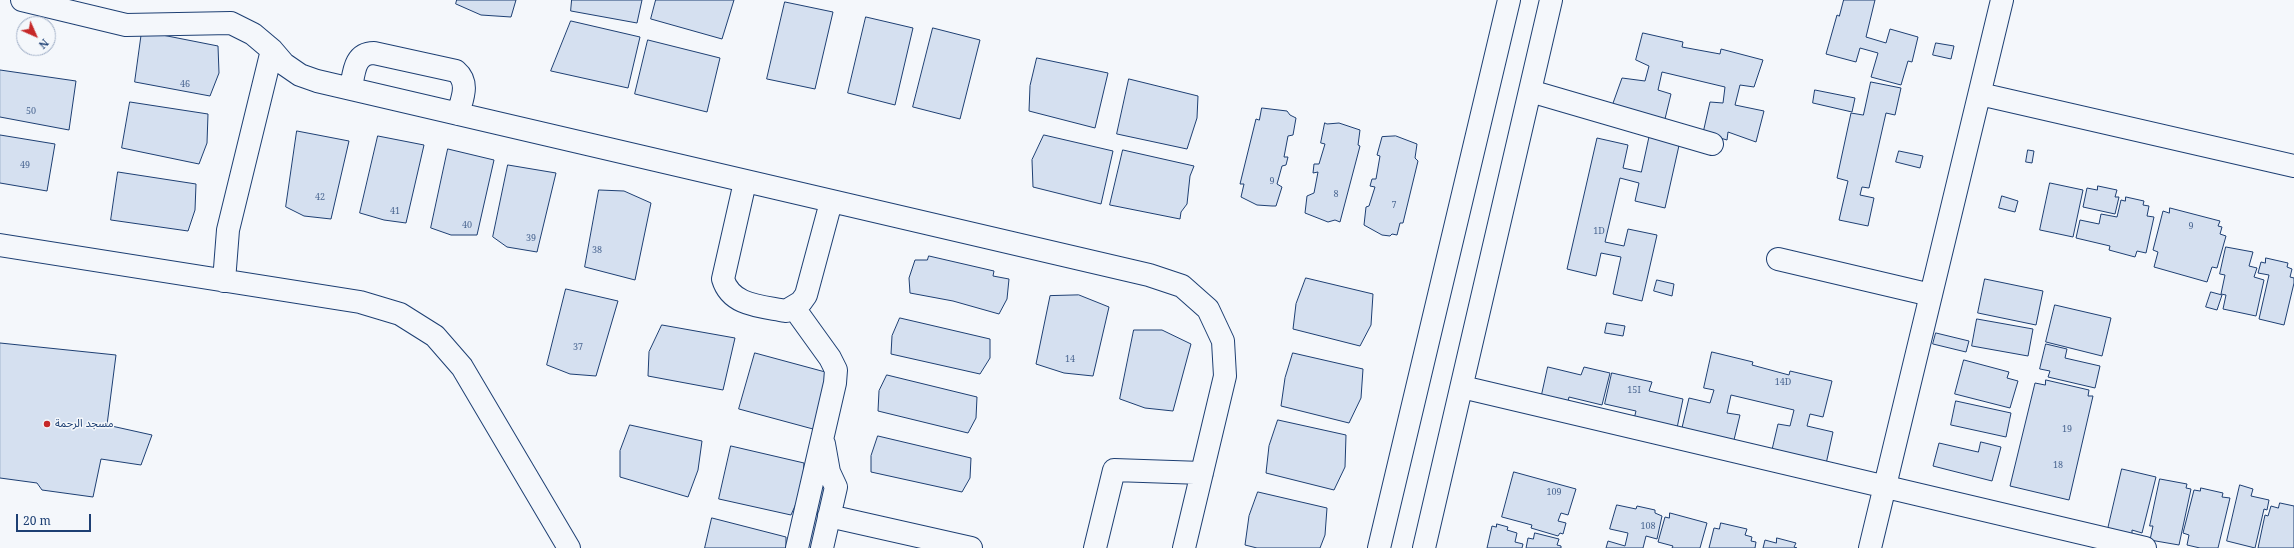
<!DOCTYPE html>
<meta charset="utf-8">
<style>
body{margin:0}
#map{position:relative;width:2294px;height:548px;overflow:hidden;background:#f4f7fb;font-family:"Noto Serif",serif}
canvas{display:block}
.north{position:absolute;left:16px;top:16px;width:40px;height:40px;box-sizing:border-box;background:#f4f7fb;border:1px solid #9eadc5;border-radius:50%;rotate:135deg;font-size:11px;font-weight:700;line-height:16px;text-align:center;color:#1d3f73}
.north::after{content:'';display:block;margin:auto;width:14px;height:18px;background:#c62828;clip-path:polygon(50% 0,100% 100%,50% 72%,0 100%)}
.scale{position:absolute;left:16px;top:514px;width:75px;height:18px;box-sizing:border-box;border:2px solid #1d3f73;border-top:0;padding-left:5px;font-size:12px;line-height:14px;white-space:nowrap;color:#1d3f73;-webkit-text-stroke:3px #f4f7fb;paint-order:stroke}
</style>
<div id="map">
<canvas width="2294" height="548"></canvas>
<div class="north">N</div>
<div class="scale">20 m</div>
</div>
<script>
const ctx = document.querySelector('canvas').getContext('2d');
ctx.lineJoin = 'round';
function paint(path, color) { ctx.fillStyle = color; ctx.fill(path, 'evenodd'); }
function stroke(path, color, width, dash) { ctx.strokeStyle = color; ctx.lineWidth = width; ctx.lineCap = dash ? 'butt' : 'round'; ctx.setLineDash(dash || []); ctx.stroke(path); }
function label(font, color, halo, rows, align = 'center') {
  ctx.font = font + ' "Noto Serif","Noto Sans Arabic",serif'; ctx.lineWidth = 3; ctx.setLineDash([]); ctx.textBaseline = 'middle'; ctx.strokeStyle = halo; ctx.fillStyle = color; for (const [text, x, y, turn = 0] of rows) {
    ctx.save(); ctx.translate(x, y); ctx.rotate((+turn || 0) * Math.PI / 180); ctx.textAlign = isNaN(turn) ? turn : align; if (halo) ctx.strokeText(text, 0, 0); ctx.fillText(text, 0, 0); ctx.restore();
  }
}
const building = new Path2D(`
 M 457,0 L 516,0 L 511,17 L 481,15 L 456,4 Z
 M 572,0 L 642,0 L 637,23 L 571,11 Z
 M 656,0 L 734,0 L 722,39 L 651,19 Z
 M 1844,0 L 1875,0 L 1866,37 L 1886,43 L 1890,29 L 1918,37 L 1912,62 L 1908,61 L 1901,85 L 1871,77 L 1878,53 L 1860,48 L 1856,62 L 1826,54 L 1837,15 L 1839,16 Z
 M 785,2 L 833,12 L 815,89 L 767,79 Z
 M 866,17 L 913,28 L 895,105 L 848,93 Z
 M 571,21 L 640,37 L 628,88 L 551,71 Z
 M 933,28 L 980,40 L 960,119 L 913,107 Z
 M 142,31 L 218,46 L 219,73 L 210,96 L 135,82 Z
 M 1643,33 L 1683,42 L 1682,47 L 1720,54 L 1721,49 L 1763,60 L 1754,87 L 1740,85 L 1735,105 L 1764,111 L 1756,142 L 1728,132 L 1727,140 L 1703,133 L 1710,102 L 1723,103 L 1725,87 L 1662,72 L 1658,90 L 1671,94 L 1664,123 L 1612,106 L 1622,78 L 1645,81 L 1649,66 L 1636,60 Z
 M 648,40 L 720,58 L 707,112 L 635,94 Z
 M 1936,43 L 1954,46 L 1951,59 L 1933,55 Z
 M 1037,58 L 1108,73 L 1095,128 L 1029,111 L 1030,86 Z
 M 0,70 L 76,81 L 69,130 L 0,117 Z
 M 1129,79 L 1198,96 L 1197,118 L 1187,149 L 1117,134 Z
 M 1871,82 L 1901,88 L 1895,115 L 1886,113 L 1869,188 L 1862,187 L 1860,195 L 1874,198 L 1868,226 L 1839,220 L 1848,181 L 1837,178 L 1851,113 L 1863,115 Z
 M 1815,90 L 1855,98 L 1852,112 L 1813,103 Z
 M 130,102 L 208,114 L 207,143 L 199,164 L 122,148 Z
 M 1262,108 L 1287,111 L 1290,115 L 1296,118 L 1293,135 L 1288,136 L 1284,157 L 1288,157 L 1286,165 L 1282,166 L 1277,184 L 1282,187 L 1276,206 L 1272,206 L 1257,205 L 1241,197 L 1244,184 L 1240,184 L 1256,119 L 1259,120 Z
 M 1325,123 L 1327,124 L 1339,123 L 1360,130 L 1358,145 L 1360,146 L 1340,222 L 1335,220 L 1328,222 L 1305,213 L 1307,196 L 1314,193 L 1318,172 L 1313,173 L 1314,164 L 1319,164 L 1325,144 L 1321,143 Z
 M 297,131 L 349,141 L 331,219 L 304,216 L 286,207 Z
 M 1650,134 L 1680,141 L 1665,208 L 1635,201 L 1639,183 L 1620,178 L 1605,242 L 1624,246 L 1628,229 L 1657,235 L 1642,301 L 1613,294 L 1621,257 L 1601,253 L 1596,276 L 1567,269 L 1597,138 L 1628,145 L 1623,168 L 1641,172 Z
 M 0,135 L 55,144 L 47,191 L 0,183 Z
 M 1044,135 L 1113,151 L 1101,204 L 1033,187 L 1032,160 Z
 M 378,136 L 424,145 L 406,223 L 384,220 L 360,213 Z
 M 1396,136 L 1417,144 L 1415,158 L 1418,161 L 1403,223 L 1400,223 L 1397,235 L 1392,234 L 1390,236 L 1382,235 L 1364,225 L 1366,207 L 1369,206 L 1375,187 L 1370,186 L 1372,179 L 1376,179 L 1380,156 L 1377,155 L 1382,137 Z
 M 448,149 L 494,160 L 477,235 L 451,235 L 431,228 Z
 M 1123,150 L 1194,166 L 1190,176 L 1187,204 L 1181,212 L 1180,219 L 1110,205 Z
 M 2028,150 L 2034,151 L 2032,163 L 2026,162 Z
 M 1899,151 L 1923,156 L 1920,168 L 1896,162 Z
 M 508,165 L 556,173 L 537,252 L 507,247 L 493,237 Z
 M 118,172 L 196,184 L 195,210 L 188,231 L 111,220 Z
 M 2050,183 L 2083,190 L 2073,237 L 2040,230 Z
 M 2098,186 L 2117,190 L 2115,197 L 2119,197 L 2115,214 L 2083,207 L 2087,188 L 2097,190 Z
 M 599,190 L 624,191 L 651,203 L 635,280 L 585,267 Z
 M 2002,196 L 2018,201 L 2015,212 L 1999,208 Z
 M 2126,197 L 2144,201 L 2143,205 L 2149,206 L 2147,216 L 2154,217 L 2146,253 L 2137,251 L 2135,257 L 2109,250 L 2110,246 L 2076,238 L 2080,220 L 2099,224 L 2101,214 L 2117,217 L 2121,200 L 2125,201 Z
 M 2170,208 L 2220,221 L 2218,226 L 2222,227 L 2220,234 L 2226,236 L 2217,268 L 2212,267 L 2207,282 L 2154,267 L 2158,252 L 2153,250 L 2163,211 L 2169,213 Z
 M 2226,247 L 2253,252 L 2249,266 L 2257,268 L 2254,277 L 2264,280 L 2256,316 L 2223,309 L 2226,295 L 2221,294 L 2225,275 L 2220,274 Z
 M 929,256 L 994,271 L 993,276 L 1009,279 L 1007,299 L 999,314 L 953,301 L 910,293 L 909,278 L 915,260 L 927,260 Z
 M 2266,258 L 2288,263 L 2287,267 L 2292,269 L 2290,277 L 2294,278 L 2294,283 L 2284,325 L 2259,319 L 2269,275 L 2258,273 L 2261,262 L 2265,263 Z
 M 1306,278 L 1373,294 L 1371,325 L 1360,346 L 1293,329 L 1296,304 Z
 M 1985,279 L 2043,291 L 2036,325 L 1978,313 Z
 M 1657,280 L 1674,284 L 1672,296 L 1654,291 Z
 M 566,289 L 618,301 L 596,376 L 570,374 L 547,365 Z
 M 2211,292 L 2222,295 L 2217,310 L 2206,307 Z
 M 1079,295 L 1109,307 L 1093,376 L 1064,373 L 1036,364 L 1050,296 Z
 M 2055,305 L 2111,318 L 2102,356 L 2046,342 Z
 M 900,318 L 990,339 L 990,358 L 980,374 L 891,354 L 892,336 Z
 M 1977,319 L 2033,329 L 2028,356 L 1972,346 Z
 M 1607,323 L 1625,326 L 1623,336 L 1605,333 Z
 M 662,325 L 735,338 L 723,390 L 648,376 L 649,352 Z
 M 1134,330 L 1162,330 L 1191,344 L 1173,411 L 1145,408 L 1120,399 Z
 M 1936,333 L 1969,341 L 1966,352 L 1933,344 Z
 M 0,343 L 116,355 L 107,425 L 152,435 L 141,465 L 101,459 L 93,497 L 42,490 L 37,483 L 0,478 Z
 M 2046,344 L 2067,349 L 2065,358 L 2100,366 L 2095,388 L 2048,377 L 2050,371 L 2040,369 Z
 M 1712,352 L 1753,362 L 1752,365 L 1789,375 L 1790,371 L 1832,381 L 1823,417 L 1810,414 L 1807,426 L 1833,432 L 1826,464 L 1771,454 L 1778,424 L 1790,426 L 1794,410 L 1731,395 L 1727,413 L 1740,415 L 1733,444 L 1681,432 L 1689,398 L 1710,403 L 1714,390 L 1704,388 Z
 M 755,353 L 829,373 L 813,429 L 739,409 Z
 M 1293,353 L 1363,369 L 1361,398 L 1349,423 L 1281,406 L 1285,378 Z
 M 1964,360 L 2009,372 L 2007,378 L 2018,381 L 2010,408 L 1955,394 Z
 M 1548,367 L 1581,375 L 1584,367 L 1610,373 L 1602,405 L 1569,397 L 1567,405 L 1541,399 Z
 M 1612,373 L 1652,382 L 1649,391 L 1683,399 L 1677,428 L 1634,419 L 1636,411 L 1605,404 Z
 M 887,375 L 977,397 L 976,418 L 968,433 L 878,411 L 879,391 Z
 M 2046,380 L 2089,390 L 2088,396 L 2093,396 L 2069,500 L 2010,486 L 2035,383 L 2045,385 Z
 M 1956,401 L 2011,413 L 2006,437 L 1951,425 Z
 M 1278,420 L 1346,435 L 1345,467 L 1334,490 L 1266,473 L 1269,446 Z
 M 630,425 L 702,441 L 698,470 L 688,497 L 620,477 L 620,451 Z
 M 878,436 L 971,458 L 970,478 L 962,492 L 871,472 L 871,456 Z
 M 1981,442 L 2001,447 L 1992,481 L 1933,466 L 1939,443 L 1978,452 Z
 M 731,446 L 804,463 L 802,490 L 791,515 L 719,499 Z
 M 2122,469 L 2156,477 L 2142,533 L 2132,530 L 2132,535 L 2108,529 Z
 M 1514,472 L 1576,489 L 1568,515 L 1561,513 L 1558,521 L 1566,523 L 1563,534 L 1560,533 L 1558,536 L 1531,528 L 1532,525 L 1502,517 Z
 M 2160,479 L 2187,484 L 2186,488 L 2191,489 L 2179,545 L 2150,540 L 2153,526 L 2150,526 Z
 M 2240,485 L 2253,489 L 2251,496 L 2269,500 L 2267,510 L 2264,509 L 2255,548 L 2227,541 Z
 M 2201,488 L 2223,493 L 2222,497 L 2230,498 L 2218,548 L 2200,548 L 2187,545 L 2189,535 L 2183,533 L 2194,490 L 2200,491 Z
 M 1258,492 L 1327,508 L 1325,535 L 1320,548 L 1257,548 L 1245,545 L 1249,516 Z
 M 2280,503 L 2294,506 L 2294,548 L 2258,548 L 2265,515 L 2268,516 L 2271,506 L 2278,508 Z
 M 1617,505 L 1636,509 L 1637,506 L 1655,510 L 1655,513 L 1662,516 L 1657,539 L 1646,536 L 1643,548 L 1606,548 L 1608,541 L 1625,546 L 1628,533 L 1610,529 Z
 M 1670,513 L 1707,523 L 1700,548 L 1672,548 L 1673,546 L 1658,542 L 1665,517 L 1669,518 Z
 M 712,518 L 786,537 L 786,548 L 705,548 Z
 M 1721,523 L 1747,529 L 1745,535 L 1752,537 L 1751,541 L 1756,542 L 1755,548 L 1709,548 L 1714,528 L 1719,529 Z
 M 1497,524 L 1508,527 L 1507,530 L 1517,533 L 1515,542 L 1523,544 L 1522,548 L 1487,548 L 1492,526 L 1496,527 Z
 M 1535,533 L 1559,539 L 1557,545 L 1561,546 L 1561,548 L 1526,548 L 1528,538 L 1533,539 Z
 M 1777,538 L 1796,543 L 1794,547 L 1797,548 L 1763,548 L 1765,540 L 1776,543 Z`);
const minor = new Path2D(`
 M 22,0 L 126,25 L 231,23 L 253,34 L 272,50 L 284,64 L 300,75 L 317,81 L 1149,275 L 1182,286 L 1208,309 L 1223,341 L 1225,376 L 1184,548
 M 351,88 C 354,73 354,53 374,53 L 456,71 C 470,83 462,99 458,114
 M 1530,91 L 1712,144
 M 1980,94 L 2294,166
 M 745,182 L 723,279 C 731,306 761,306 786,311 L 801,302 L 806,295 L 831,202
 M 0,245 L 360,302 L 400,314 L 435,336 L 462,367 L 569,548
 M 1778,259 L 1931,295
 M 224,281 L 228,230 L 272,50
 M 794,308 L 830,358 L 836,370 L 835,383 L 797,548
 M 1462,387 L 2145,548
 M 829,516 L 971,548
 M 822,548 L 836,487 L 829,472 L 824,444
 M 1095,548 L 1114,470 L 1202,473
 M 1379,548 L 1509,0
 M 1424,548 L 1551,0
 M 1870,548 L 2002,0`);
const markers = [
 [47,424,4,"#c62828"]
];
const numberNames = [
 ["46",185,84],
 ["50",31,111],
 ["49",25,165],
 ["9",1272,181],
 ["8",1336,194],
 ["42",320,197],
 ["7",1394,205],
 ["41",395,211],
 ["40",467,225],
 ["9",2191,226],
 ["1D",1599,231],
 ["39",531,238],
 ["38",597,250],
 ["37",578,347],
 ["14",1070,359],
 ["14D",1783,382],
 ["15I",1634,390],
 ["19",2067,429],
 ["18",2058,465],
 ["109",1554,492],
 ["108",1648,526]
];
const poiNames = [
 ["مسجد الرحمة",55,424]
];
paint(building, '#d5e0f0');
stroke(building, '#1d3f73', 1);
stroke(minor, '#1d3f73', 24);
stroke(minor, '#f4f7fb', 22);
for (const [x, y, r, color] of markers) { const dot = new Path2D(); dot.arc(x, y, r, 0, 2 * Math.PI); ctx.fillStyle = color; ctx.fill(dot); stroke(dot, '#f4f7fb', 1.5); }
label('9px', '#4b6792', null, numberNames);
label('11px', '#1d3f73', '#f4f7fb', poiNames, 'left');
</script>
